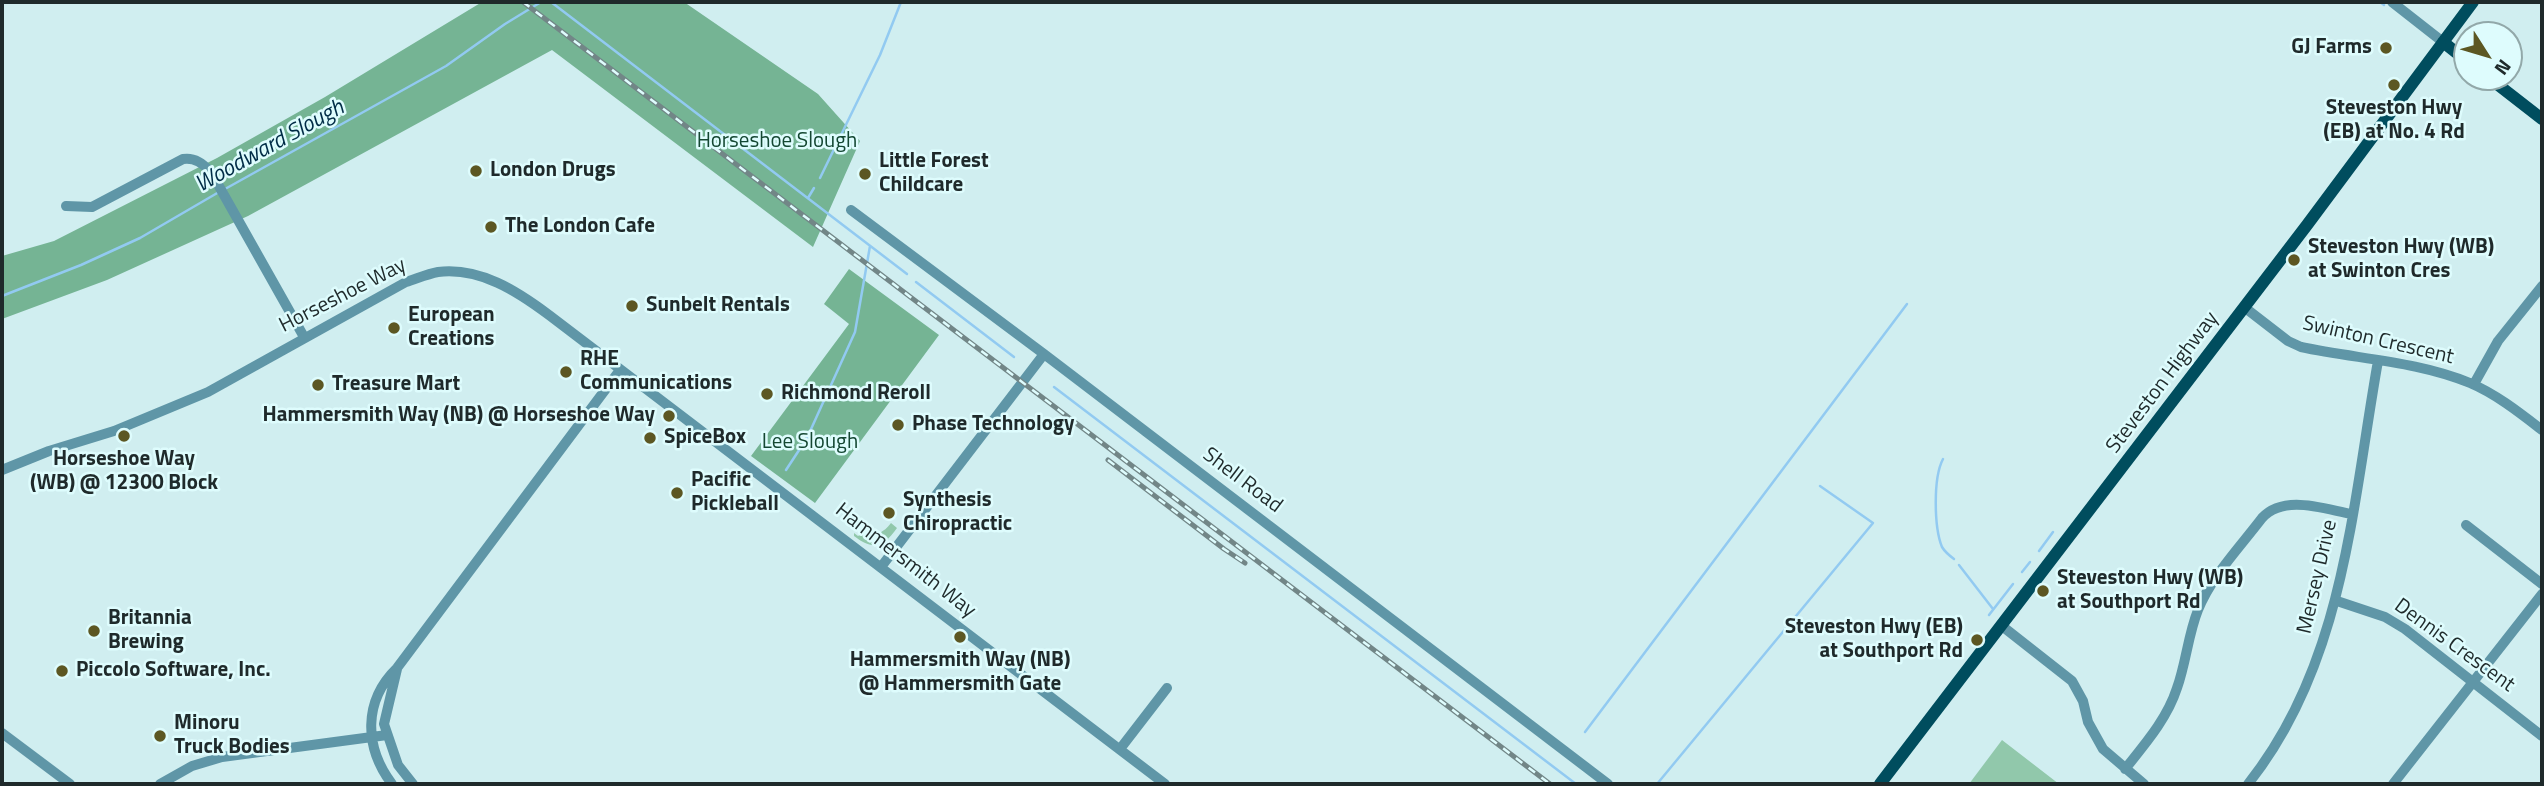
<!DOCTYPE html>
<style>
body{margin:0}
#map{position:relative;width:2544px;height:786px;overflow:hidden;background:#d0eef0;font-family:"Titillium Web",sans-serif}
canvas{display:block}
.frame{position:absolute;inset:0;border:4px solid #1f2a2b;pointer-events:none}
.north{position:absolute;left:2453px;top:21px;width:70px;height:70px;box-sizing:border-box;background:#defcfd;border:2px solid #92a8a9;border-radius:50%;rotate:127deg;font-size:19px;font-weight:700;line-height:28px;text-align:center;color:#1f2a2b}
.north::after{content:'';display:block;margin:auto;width:24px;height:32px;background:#5c5723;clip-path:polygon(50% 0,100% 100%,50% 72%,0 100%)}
</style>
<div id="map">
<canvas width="2544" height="786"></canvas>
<div class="frame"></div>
<div class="north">N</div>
</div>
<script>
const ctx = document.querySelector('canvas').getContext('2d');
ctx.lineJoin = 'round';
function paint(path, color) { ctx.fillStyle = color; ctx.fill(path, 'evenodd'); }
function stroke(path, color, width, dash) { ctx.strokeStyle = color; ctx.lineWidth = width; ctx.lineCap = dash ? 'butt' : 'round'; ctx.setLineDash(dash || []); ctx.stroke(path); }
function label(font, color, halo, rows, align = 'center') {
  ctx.font = font + ' "Titillium Web",sans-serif'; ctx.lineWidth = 5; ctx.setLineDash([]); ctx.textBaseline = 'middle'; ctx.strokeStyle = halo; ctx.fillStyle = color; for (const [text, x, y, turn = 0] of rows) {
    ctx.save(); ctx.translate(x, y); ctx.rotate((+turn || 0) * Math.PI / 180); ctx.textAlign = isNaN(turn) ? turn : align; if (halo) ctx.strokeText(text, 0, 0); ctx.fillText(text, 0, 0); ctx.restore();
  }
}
const green = new Path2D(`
 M 891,523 L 897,528 C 883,548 872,550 854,536 L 854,533 L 858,536 L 862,534 L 870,540 C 877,532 883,534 891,523 Z
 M 2002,740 L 2059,784 L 1969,784 Z`);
const forest = new Path2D(`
 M 482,2 L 684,2 L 818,94 L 860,141 L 813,247 L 552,50 L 248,216 L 107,280 L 2,319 L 2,256 L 54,241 L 217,158 L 325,97 Z
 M 849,269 L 939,335 L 815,503 L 751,456 L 849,324 L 824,304 Z`);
const stream = new Path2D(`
 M 551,2 L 907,274
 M 2380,2 L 2384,5
 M 820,178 L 880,55 L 901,2
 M 225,189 L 446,66 L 505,24 L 541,2
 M 808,198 L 814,188
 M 916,282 L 1014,357
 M 2,296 L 81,265 L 140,238 L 219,192
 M 1054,387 L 1576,784
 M 1943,459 C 1933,478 1934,527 1942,547 C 1945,552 1950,556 1954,559
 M 786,470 L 807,438 L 855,332 L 870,246
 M 2039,551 L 2053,532
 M 1959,565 L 1993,609
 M 2022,572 L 2030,562
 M 1989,615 L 2013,584
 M 1585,732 L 1907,304
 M 1657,784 L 1873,523 L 1820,486`);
const minor = new Path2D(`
 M 2392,2 L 2443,42
 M 66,206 L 92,207 L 183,159 C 195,157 203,164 211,172 L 304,337
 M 851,210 L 1044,354 L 1608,784
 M 2244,307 L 2288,341 L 2301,347 C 2357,359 2417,361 2470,383 C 2496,394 2520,413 2542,430
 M 2474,384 L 2498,341 L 2542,286
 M 2,470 L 49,451 L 114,431 L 208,392 L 406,282 C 416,279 427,274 438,272 C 480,267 517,291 549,315 L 1165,784
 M 2466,525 L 2542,584
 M 881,567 L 1044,354
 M 2337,601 L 2385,617 L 2405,629 L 2542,736
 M 2002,626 L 2072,681 L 2083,701 L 2088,722 L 2103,749 L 2144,784
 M 397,669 L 384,724 L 398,765 L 413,784
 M 2,733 L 70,784
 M 1120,749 L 1167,688
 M 2125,769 C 2145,744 2167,719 2177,688 C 2186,663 2188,635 2198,610 C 2211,577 2240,547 2262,518 C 2284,494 2324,509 2352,514
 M 160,784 L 192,766 L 222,757 L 387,735
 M 392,784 C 364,747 363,701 397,668 L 620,370
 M 2248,784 C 2344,664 2352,507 2378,361
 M 2393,784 L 2542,594`);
const major = new Path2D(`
 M 2443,42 L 2467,61
 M 2488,77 L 2542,119
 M 1880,784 L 2307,225 L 2473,2`);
const rail = new Path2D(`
 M 523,2 L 1550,784
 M 1108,460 L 1224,549 L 1245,563`);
const markers = [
 [2386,48,7,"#5c5723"],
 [2394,85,7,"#5c5723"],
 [476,171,7,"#5c5723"],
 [865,174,7,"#5c5723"],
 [491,227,7,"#5c5723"],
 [2294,260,7,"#5c5723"],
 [632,306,7,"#5c5723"],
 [394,328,7,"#5c5723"],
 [566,372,7,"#5c5723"],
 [318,385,7,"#5c5723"],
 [767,394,7,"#5c5723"],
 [669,416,7,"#5c5723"],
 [898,425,7,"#5c5723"],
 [124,436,7,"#5c5723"],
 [650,438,7,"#5c5723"],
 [677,493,7,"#5c5723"],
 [889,513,7,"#5c5723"],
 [2043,591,7,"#5c5723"],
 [94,631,7,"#5c5723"],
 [960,637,7,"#5c5723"],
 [1977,640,7,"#5c5723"],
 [62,671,7,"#5c5723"],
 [160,736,7,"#5c5723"]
];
const poiNames = [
 ["GJ Farms",2372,48,"right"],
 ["Steveston Hwy",2394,109,"center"],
 ["(EB) at No. 4 Rd",2394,133,"center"],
 ["Little Forest",879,162],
 ["Childcare",879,186],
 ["London Drugs",490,171],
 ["The London Cafe",505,227],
 ["Steveston Hwy (WB)",2308,248],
 ["at Swinton Cres",2308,272],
 ["Sunbelt Rentals",646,306],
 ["European",408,316],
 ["Creations",408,340],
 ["RHE",580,360],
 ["Communications",580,384],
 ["Treasure Mart",332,385],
 ["Richmond Reroll",781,394],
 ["Hammersmith Way (NB) @ Horseshoe Way",655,416,"right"],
 ["Phase Technology",912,425],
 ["SpiceBox",664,438],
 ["Horseshoe Way",124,460,"center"],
 ["(WB) @ 12300 Block",124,484,"center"],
 ["Pacific",691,481],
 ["Pickleball",691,505],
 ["Synthesis",903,501],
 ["Chiropractic",903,525],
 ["Steveston Hwy (WB)",2057,579],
 ["at Southport Rd",2057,603],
 ["Britannia",108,619],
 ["Brewing",108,643],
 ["Steveston Hwy (EB)",1963,628,"right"],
 ["at Southport Rd",1963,652,"right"],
 ["Hammersmith Way (NB)",960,661,"center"],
 ["@ Hammersmith Gate",960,685,"center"],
 ["Piccolo Software, Inc.",76,671],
 ["Minoru",174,724],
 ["Truck Bodies",174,748]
];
const parkNames = [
 ["Horseshoe Slough",777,142],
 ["Lee Slough",810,443]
];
const streetNames = [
 ["Horseshoe Way",343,296,-27],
 ["Swinton Crescent",2378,341,13],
 ["Steveston Highway",2163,383,-53],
 ["Shell Road",1242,481,37],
 ["Hammersmith Way",905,561,38],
 ["Mersey Drive",2318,577,-77],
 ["Dennis Crescent",2454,646,36]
];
const waterNames = [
 ["Woodward Slough",270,147,-29]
];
paint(green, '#91c8ab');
paint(forest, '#75b494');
stroke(stream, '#92caf1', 2.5);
stroke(minor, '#5f96a7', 10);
stroke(major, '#004d5e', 12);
stroke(rail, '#728687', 5);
stroke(rail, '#defcfd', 2.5, [8]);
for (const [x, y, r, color] of markers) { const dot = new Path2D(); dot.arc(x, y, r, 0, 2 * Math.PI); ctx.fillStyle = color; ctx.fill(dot); stroke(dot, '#defcfd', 2.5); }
label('bold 21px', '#1f2a2b', '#defcfd', poiNames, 'left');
label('21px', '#144732', '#defcfd', parkNames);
label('21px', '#1f2a2b', '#defcfd', streetNames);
label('italic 23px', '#002c46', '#defcfd', waterNames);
</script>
